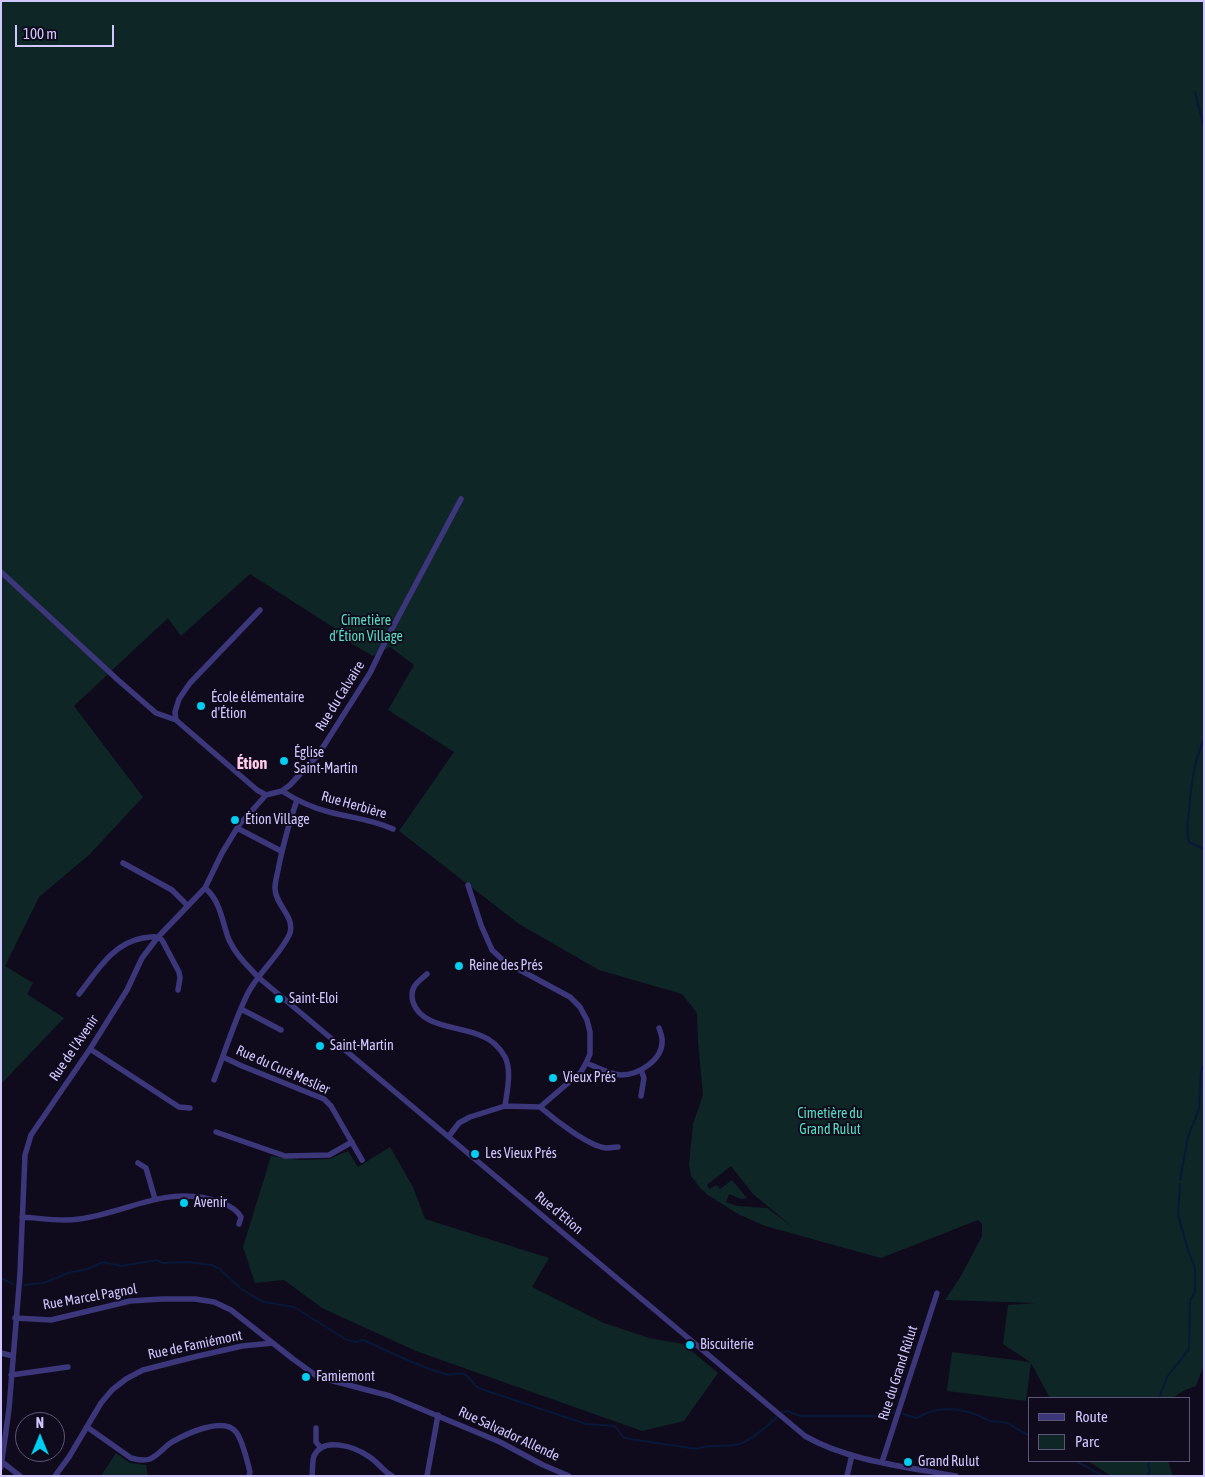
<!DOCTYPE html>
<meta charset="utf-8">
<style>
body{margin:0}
#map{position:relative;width:1205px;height:1477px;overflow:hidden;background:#0f0b1c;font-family:"Asap Condensed",sans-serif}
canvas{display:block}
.frame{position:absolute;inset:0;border:2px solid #d0c7ff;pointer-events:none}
.legend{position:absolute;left:1028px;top:1397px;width:162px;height:65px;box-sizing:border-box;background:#0f0b1c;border:1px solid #5c5677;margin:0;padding:6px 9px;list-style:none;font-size:15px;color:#d0c7ff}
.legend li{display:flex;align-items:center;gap:10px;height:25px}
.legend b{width:25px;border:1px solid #5c5677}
.north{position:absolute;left:15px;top:1412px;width:50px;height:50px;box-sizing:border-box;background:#0f0b1c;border:1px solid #5c5677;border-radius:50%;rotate:0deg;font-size:14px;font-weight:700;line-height:20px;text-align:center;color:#d0c7ff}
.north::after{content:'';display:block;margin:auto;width:18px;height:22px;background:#01cdf0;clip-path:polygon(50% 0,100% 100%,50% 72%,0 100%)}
.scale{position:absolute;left:15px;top:25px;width:99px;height:22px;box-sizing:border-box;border:2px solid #d0c7ff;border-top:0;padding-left:6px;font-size:15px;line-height:18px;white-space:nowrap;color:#d0c7ff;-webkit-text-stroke:4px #0f0b1c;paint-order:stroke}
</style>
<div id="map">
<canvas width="1205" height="1477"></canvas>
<div class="frame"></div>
<ul class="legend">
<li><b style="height:6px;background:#3c367b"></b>Route</li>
<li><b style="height:14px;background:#0e2626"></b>Parc</li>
</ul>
<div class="north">N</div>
<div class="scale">100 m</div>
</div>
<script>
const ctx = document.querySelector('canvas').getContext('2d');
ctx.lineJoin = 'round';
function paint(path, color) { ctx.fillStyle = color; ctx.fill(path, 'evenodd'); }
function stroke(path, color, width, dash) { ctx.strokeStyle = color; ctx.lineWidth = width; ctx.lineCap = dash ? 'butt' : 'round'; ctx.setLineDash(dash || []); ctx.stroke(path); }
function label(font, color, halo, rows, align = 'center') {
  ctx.font = font + ' "Asap Condensed",sans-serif'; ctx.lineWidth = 4; ctx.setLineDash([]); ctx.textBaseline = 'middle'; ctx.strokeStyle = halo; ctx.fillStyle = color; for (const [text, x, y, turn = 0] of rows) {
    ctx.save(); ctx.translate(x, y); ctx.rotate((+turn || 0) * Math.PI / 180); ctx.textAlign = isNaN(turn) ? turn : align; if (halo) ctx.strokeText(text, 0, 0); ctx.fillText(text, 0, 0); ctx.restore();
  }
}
const green = new Path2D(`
 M 1,1 L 1204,1 L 1204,1365 L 1196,1386 L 1185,1390 L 1172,1398 L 1050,1398 L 1031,1363 L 1026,1401 L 947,1391 L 952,1352 L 1030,1362 L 1003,1344 L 1008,1305 L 1036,1303 L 945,1300 L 961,1276 L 982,1236 L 982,1224 L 978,1220 L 881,1258 L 765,1226 L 738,1214 L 708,1195 L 701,1189 L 691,1176 L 689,1164 L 693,1124 L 703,1095 L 698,1042 L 697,1013 L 682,994 L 599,970 L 519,924 L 399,831 L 454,752 L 388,710 L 414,665 L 390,647 L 373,656 L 352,644 L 339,631 L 250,574 L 181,636 L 168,618 L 74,706 L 143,797 L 89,855 L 39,897 L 5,966 L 33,983 L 27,994 L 64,1018 L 1,1084 ZM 731,1166 L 753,1194 L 793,1227 L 767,1208 L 737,1206 L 726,1202 L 729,1194 L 741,1199 L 747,1198 L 732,1180 L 720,1189 L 717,1185 L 709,1189 L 707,1185 Z
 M 390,1147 L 413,1187 L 425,1219 L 549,1258 L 532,1287 L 604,1323 L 649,1338 L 683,1344 L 718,1373 L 684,1421 L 642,1431 L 416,1351 L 322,1308 L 284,1280 L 255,1283 L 243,1247 L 271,1156 L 300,1160 L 329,1159 L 348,1151 L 358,1167 Z
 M 116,1453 L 130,1463 L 146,1465 L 148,1476 L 101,1476 Z
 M 1088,1461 L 1168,1461 L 1173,1476 L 1111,1476 Z`);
const stream = new Path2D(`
 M 1195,92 L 1204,127
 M 1204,739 C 1194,762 1191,785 1189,811 C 1188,821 1186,832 1189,842 L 1204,849
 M 1180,1180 L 1188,1137 L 1199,1109 L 1201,1071 L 1204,1065
 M 1,1278 L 13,1284
 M 24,1285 L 44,1283 L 68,1273 L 88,1269 L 103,1262 L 121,1266 L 157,1260 L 162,1263 L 187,1262 L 212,1265 L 220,1269 L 240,1288 L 256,1298 L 264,1302 L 294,1307 L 347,1340 L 356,1342 L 363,1340 C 390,1352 417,1366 445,1374 C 452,1376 459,1372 464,1374 C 472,1378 473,1386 481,1389 L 586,1424 L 615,1426 L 623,1437 L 630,1439 L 697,1449 C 709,1444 722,1447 735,1445 C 747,1444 769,1425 777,1417
 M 1159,1398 L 1167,1377 L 1189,1349 L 1190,1300 L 1195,1292 L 1195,1268 L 1189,1253 L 1178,1215 L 1180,1184
 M 782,1412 L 787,1411 L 800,1416 L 878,1416 L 885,1412 L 894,1412
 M 903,1414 L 916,1418 C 936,1407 954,1407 975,1414 C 980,1416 985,1419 990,1421 C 996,1422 1003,1421 1009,1424 C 1016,1428 1021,1432 1029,1435
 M 1075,1461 C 1085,1465 1095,1473 1105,1476
 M 1146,1476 L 1150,1472 L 1148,1465 L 1149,1461`);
const street = new Path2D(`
 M 1,572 L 118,680 L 156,713 L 176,720 L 257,790 L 266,795 L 282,791 L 290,785 L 318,755 L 370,673 L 386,640 L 461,499
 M 176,720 L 175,712 L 179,699 L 190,683 L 260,610
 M 282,791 C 296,800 313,808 329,812 C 352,818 371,819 393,829
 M 237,828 L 281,851
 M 123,863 L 172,890 L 188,906
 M 205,888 C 221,901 222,922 229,940 C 236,955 247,965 258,977 L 805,1436 C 848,1461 907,1467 956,1476
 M 427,974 C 417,982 409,988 413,1002 C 421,1028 461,1026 482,1036 C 492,1040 500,1048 505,1057 C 512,1071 507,1091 505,1106
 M 79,994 C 97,971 113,943 143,938 C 151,937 156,935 162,940 L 179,972 L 180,978 L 178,990
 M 241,1009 L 281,1030
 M 90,1049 L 179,1107 L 190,1108
 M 223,1057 L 242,1066 L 324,1099 L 331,1106 L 362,1160
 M 586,1063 C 597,1067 609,1074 621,1075 C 638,1075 664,1060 662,1039 C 662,1036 660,1031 659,1028
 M 641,1070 L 644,1078 L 641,1096
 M 214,1080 C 225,1052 234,1022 247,995 C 257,974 282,953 290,933 C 295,916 275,905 275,888 C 275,880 278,873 279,865 C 284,841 289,823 297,800
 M 540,1107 C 554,1119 588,1146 606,1148 C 610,1148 614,1147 618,1147
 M 216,1132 L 285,1156 L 329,1155 L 352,1142
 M 449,1136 L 459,1123 L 470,1117 L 505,1106 L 540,1107 L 581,1072 L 586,1063 L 590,1054 L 590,1032 L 587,1020 L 580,1007 L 570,997 L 505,962 L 492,950 L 481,925 L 468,885
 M 138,1163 L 146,1168 L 155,1199
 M 22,1217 C 40,1218 61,1222 79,1219 C 130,1212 166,1184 220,1202 C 228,1205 237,1209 241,1217 L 239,1224
 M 15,1318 L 51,1320 L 130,1301 L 162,1299 L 195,1299 L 214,1302 L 231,1310 L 293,1359 L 318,1377 L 390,1396 L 500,1442 L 543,1465 L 569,1476
 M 1,1353 L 13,1356
 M 11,1375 L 68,1367
 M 87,1427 L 131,1458 C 138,1460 144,1461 150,1459 C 159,1455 164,1447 172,1442 C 186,1434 223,1416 236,1432 C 243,1441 247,1461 250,1472 L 249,1476
 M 316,1428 L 316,1442 L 321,1448
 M 2,1462 L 20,1476
 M 882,1462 L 937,1293
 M 1,1467 L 9,1409 L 20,1274 L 25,1155 L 31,1135 L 90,1049 L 127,990 L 142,958 L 158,937 L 205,888 L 222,853 L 239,825 L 266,795
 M 55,1476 L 69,1457 L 101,1403 L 112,1390 L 126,1379 L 143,1370 L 194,1357 L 242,1346 L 273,1343
 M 312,1476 C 313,1470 312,1461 314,1456 C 323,1436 355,1447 368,1456 C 377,1461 383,1471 392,1476
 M 427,1476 L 438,1415
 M 847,1476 L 852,1455`);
const markers = [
 [201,706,5,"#01cdf0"],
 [284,761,5,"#01cdf0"],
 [235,820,5,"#01cdf0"],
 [459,966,5,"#01cdf0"],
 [279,999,5,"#01cdf0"],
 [320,1046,5,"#01cdf0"],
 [553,1078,5,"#01cdf0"],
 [475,1154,5,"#01cdf0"],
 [184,1203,5,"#01cdf0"],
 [690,1345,5,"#01cdf0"],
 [306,1377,5,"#01cdf0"],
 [908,1462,5,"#01cdf0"]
];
const parkNames = [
 ["Cimetière",366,621],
 ["d’Étion Village",366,637],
 ["Cimetière du",830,1114],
 ["Grand Rulut",830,1130]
];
const streetNames = [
 ["Rue du Calvaire",340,696,-58],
 ["Rue Herbière",354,805,16],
 ["Rue de l'Avenir",74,1048,-56],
 ["Rue du Curé Meslier",283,1070,24],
 ["Rue d'Etion",559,1213,40],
 ["Rue Marcel Pagnol",90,1297,-10],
 ["Rue de Famiémont",195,1345,-12],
 ["Rue du Grand Rûlut",898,1373,-72],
 ["Rue Salvador Allende",509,1434,25]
];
const poiNames = [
 ["École élémentaire",211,698],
 ["d'Étion",211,714],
 ["Église",294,753],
 ["Saint-Martin",294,769],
 ["Étion Village",245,820],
 ["Reine des Prés",469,966],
 ["Saint-Eloi",289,999],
 ["Saint-Martin",330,1046],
 ["Vieux Prés",563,1078],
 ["Les Vieux Prés",485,1154],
 ["Avenir",194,1203],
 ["Biscuiterie",700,1345],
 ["Famiemont",316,1377],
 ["Grand Rulut",918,1462]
];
const quarterNames = [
 ["Étion",252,764]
];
paint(green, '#0e2626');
stroke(stream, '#081838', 2);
stroke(street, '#3c367b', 5.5);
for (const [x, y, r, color] of markers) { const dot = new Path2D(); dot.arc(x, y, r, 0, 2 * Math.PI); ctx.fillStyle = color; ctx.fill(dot); stroke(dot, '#0f0b1c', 2); }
label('14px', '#54ddc1', '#0f0b1c', parkNames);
label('14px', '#d0c7ff', '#0f0b1c', streetNames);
label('14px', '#d0c7ff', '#0f0b1c', poiNames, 'left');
label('bold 16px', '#ffc9e8', '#0f0b1c', quarterNames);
</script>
